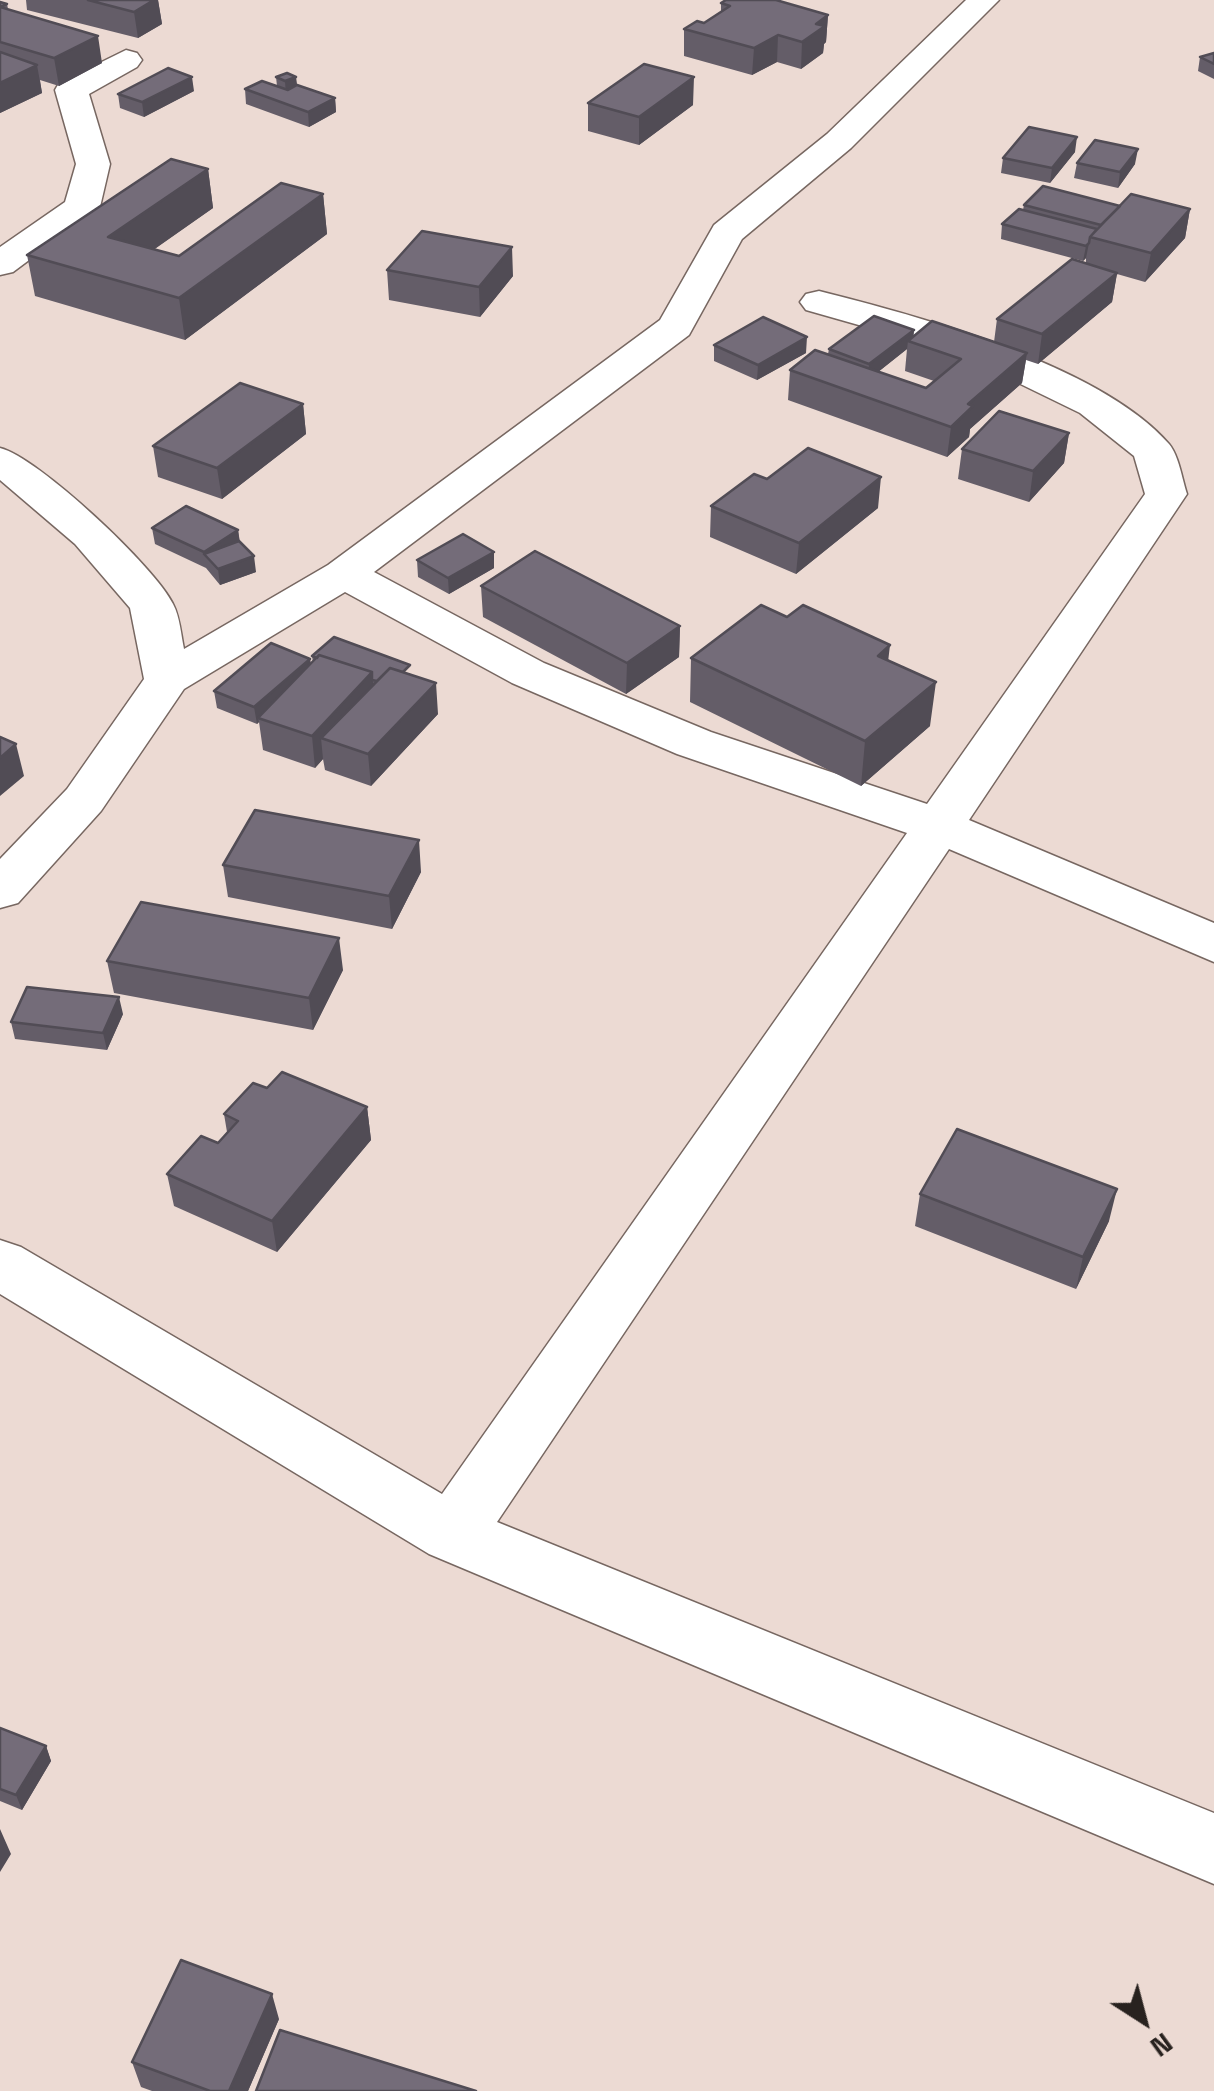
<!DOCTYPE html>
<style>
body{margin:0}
#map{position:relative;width:1214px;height:2091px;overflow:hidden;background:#ecdad3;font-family:"Space Grotesk",sans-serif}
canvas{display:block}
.north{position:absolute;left:1094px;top:1971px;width:100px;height:100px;-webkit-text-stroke:8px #ecdad3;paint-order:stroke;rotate:144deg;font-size:28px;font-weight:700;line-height:40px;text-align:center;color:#28221f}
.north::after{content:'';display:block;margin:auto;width:35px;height:45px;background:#28221f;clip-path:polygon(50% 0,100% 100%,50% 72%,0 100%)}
</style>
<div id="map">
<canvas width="1214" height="2091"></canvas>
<div class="north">N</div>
</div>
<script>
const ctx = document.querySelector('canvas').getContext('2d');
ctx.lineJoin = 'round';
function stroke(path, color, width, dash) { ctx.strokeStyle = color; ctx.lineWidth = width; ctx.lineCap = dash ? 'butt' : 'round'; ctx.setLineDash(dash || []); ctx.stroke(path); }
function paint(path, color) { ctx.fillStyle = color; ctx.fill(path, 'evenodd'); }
const minor = new Path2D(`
 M 966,0 L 999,0 L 851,148 L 742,239 L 689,335 L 374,572 L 544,663 L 711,732 L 927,804 L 1145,494 L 1134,456 L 1080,413 L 1002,375 L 901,337 L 806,310 L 800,302 L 806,294 L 819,291 C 919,316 1100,365 1169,444 C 1179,456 1182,479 1187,494 L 969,820 L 1214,923 L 1214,962 L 949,849 L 497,1522 L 1214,1813 L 1214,1884 L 429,1554 L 0,1294 L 0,1240 L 21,1247 L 442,1494 L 907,833 L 677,754 L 512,683 L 345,592 L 184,689 L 101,811 L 18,903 L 0,908 L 0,859 L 67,789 L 144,679 L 130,608 L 75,544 L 0,480 L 0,448 C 38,457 156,568 173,604 C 180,617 181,635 184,649 L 328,565 L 660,320 L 714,225 L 827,134 Z
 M 126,50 L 137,53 L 142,60 L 137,67 L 89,94 L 110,164 L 100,207 L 13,272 L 0,275 L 0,247 L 65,202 L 76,164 L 55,90 L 59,83 Z`);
const wall = new Path2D(`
 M 26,0 L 158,0 L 162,24 L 138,38 L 27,10 Z
 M 0,2 L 7,4 L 8,9 L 102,63 L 59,86 L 40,80 L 42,93 L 0,113 Z
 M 721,3 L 828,15 L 826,42 L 824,44 L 823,53 L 801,69 L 777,62 L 752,75 L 684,56 L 684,29 L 704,23 L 721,12 Z
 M 1214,53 L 1214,79 L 1198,71 L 1200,57 Z
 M 276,77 L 335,98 L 336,112 L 309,127 L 246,104 L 245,89 L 277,86 Z
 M 194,91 L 144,117 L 120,108 L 118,94 Z
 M 588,103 L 693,105 L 639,145 L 588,131 Z
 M 1075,152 L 1050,183 L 1001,173 L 1003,158 Z
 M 1077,163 L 1135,164 L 1118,188 L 1074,178 Z
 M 208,169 L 213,208 L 154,249 L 179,256 L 323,194 L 327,234 L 185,340 L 35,296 L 27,255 Z
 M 1024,205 L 1120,206 L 1190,209 L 1185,238 L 1145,282 L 1117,274 L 1112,302 L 1038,364 L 1026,360 L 1022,383 L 970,429 L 969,437 L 947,457 L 788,400 L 790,370 L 828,354 L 829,349 L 914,330 L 913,337 L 994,342 L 997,319 L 1086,263 L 1086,258 L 1083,261 L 1001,239 L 1002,224 L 1023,210 ZM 907,349 L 905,371 L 934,381 L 926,388 L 878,372 Z
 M 387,270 L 513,276 L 480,317 L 389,300 Z
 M 714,345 L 806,353 L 757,380 L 714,361 Z
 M 303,404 L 306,434 L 222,499 L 158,477 L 153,446 Z
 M 1069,433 L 1064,463 L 1029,502 L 958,479 L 962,449 Z
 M 767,479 L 878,508 L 796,574 L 710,537 L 711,506 Z
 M 152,528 L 238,530 L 240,542 L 256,572 L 220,585 L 206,568 L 155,544 Z
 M 494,552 L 494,568 L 449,594 L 418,577 L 417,560 Z
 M 481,586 L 680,626 L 679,657 L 626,694 L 483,617 Z
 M 787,617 L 888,660 L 930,726 L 861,786 L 690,702 L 691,658 Z
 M 312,656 L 411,674 L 438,714 L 371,786 L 325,770 L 323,759 L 315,768 L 263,750 L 259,722 L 257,724 L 217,708 L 214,691 L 310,659 L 311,664 L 313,662 Z
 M 223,865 L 421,872 L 392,929 L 228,897 Z
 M 107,961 L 343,970 L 313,1030 L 114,993 Z
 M 123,1014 L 107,1050 L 15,1039 L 11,1022 Z
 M 267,1088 L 367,1107 L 371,1140 L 277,1252 L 174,1206 L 167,1174 L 218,1143 L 227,1132 L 224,1114 Z
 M 920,1194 L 1109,1221 L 1076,1289 L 915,1226 Z
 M 0,1728 L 46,1746 L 51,1761 L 22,1810 L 0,1801 Z
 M 279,2019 L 248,2091 L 152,2091 L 141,2087 L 132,2062 Z`);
const shadedWall = new Path2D(`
 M 154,0 L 158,0 L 162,24 L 138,38 L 134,12 Z
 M 828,15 L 826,42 L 824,44 L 823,53 L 801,69 L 802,42 L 816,24 Z
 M 778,35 L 777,62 L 752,75 L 754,48 Z
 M 98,36 L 102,63 L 59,86 L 54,58 Z
 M 37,65 L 42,93 L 0,113 L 0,83 Z
 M 192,77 L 194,91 L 144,117 L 142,102 Z
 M 296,77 L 298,91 L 286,96 L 285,81 Z
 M 694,77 L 693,105 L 639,145 L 639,117 Z
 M 335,98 L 336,112 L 309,127 L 308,112 Z
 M 1077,137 L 1075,152 L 1050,183 L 1052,168 Z
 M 1138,149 L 1135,164 L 1118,188 L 1120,172 Z
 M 208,169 L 213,208 L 115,277 L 108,237 Z
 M 323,194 L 327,234 L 185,340 L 179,298 Z
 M 1190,209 L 1185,238 L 1145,282 L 1151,253 Z
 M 1089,243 L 1086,258 L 1083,261 L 1086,246 Z
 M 512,247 L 513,276 L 480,317 L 479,287 Z
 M 1117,273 L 1112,302 L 1038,364 L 1042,334 Z
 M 914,330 L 913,342 L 908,341 L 907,349 L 868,380 L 869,364 Z
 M 807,337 L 806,353 L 757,380 L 758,365 Z
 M 1027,353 L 1022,383 L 970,429 L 969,437 L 947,457 L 951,427 L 968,404 Z
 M 303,404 L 306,434 L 222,499 L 217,468 Z
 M 1069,433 L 1064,463 L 1029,502 L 1033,471 Z
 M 881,477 L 878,508 L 796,574 L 799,543 Z
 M 238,530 L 240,546 L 204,554 L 204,552 Z
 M 494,552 L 494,568 L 449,594 L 448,578 Z
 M 254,556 L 256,572 L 220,585 L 218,569 Z
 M 680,626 L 679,657 L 626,694 L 627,663 Z
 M 890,645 L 885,688 L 878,656 Z
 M 310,659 L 312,676 L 258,718 L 259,722 L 257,724 L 254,707 Z
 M 372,672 L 375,703 L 321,738 L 323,759 L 315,768 L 312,736 Z
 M 936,682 L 930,726 L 861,786 L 865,741 Z
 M 436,683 L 438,714 L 371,786 L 368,754 Z
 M 16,744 L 24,776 L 0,796 L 0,758 Z
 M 419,840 L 421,872 L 392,929 L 389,896 Z
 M 339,938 L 343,970 L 313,1030 L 309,998 Z
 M 119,997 L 123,1014 L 107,1050 L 103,1033 Z
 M 367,1107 L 371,1140 L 277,1252 L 272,1221 Z
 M 1117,1189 L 1109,1221 L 1076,1289 L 1083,1257 Z
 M 46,1746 L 51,1761 L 22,1810 L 16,1795 Z
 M 0,1829 L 11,1854 L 0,1872 Z
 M 272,1994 L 279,2019 L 248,2091 L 229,2091 Z`);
const building = new Path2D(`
 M 88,0 L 154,0 L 134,12 Z
 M 726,0 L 776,0 L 828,15 L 816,24 L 825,26 L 802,42 L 778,35 L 754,48 L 684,29 L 697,21 L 704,23 L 730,6 L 721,3 Z
 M 0,2 L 7,4 L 0,7 L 98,36 L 54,58 L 0,42 Z
 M 0,52 L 37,65 L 0,83 Z
 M 1214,53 L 1214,64 L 1200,57 Z
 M 644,64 L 694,77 L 639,117 L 588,103 Z
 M 168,68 L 192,77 L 142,102 L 118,94 Z
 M 287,73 L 296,77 L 285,81 L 276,77 Z
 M 262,81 L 288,90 L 297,85 L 335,98 L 308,112 L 245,89 Z
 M 1029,127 L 1077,137 L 1052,168 L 1003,158 Z
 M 1095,140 L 1138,149 L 1120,172 L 1077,163 Z
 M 171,159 L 208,169 L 108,237 L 179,256 L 281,183 L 323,194 L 179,298 L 27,255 Z
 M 1043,186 L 1120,206 L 1101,225 L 1024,205 Z
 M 1131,194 L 1190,209 L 1151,253 L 1090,237 Z
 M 1019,209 L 1097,229 L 1090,237 L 1089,243 L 1086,246 L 1002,224 Z
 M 422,231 L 512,247 L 479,287 L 387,270 Z
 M 1072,259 L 1117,273 L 1042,334 L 997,319 Z
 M 874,316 L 914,330 L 869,364 L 829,349 Z
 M 763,317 L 807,337 L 758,365 L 714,345 Z
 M 932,321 L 1027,353 L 968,404 L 973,406 L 951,427 L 790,370 L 815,350 L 926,388 L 961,359 L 908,341 Z
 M 240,383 L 303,404 L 217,468 L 153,446 Z
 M 999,411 L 1069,433 L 1033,471 L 962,449 Z
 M 808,448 L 881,477 L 799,543 L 711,506 L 754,474 L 767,479 Z
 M 186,506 L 238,530 L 204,552 L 152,528 Z
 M 463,534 L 494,552 L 448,578 L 417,560 Z
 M 239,541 L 254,556 L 218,569 L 204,554 Z
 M 535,551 L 680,626 L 627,663 L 481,586 Z
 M 761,605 L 787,617 L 803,605 L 890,645 L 878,656 L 936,682 L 865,741 L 691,658 Z
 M 334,637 L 410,665 L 403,672 L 390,668 L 377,681 L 372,680 L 372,672 L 319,655 L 317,658 L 312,656 Z
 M 271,643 L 310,659 L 254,707 L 214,691 Z
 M 319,655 L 372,672 L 312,736 L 258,718 Z
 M 390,668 L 436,683 L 368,754 L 321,738 Z
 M 0,737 L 16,744 L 0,758 Z
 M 255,810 L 419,840 L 389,896 L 223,865 Z
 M 141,902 L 339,938 L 309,998 L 107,961 Z
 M 27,987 L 119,997 L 103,1033 L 11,1022 Z
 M 282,1072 L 367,1107 L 272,1221 L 167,1174 L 201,1136 L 218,1143 L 238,1121 L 224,1114 L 253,1083 L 267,1088 Z
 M 957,1129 L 1117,1189 L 1083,1257 L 920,1194 Z
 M 0,1728 L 46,1746 L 16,1795 L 0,1789 Z
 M 181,1960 L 272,1994 L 229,2091 L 210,2091 L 132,2062 Z
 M 280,2030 L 476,2091 L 256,2091 Z`);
stroke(minor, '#776761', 3);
paint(minor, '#fff');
paint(wall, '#645d68');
paint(shadedWall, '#514c55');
paint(building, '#746c79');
stroke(building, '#514c55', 2.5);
</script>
